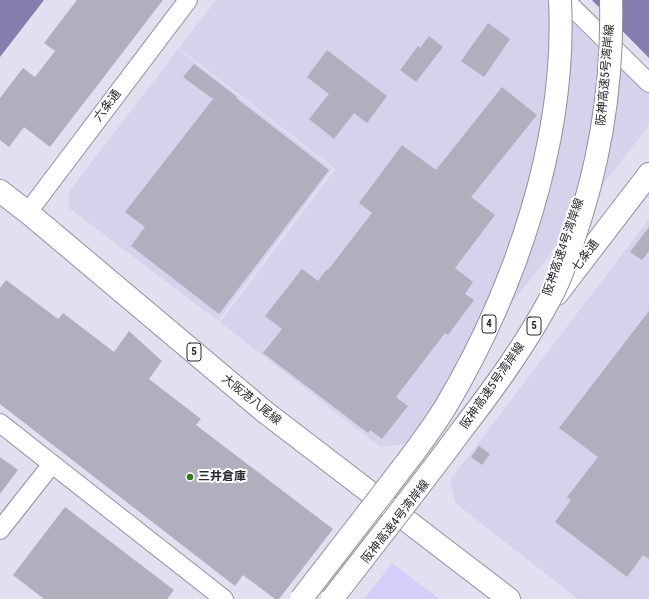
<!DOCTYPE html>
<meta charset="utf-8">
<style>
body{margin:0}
canvas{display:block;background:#e1e0f1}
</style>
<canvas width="649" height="599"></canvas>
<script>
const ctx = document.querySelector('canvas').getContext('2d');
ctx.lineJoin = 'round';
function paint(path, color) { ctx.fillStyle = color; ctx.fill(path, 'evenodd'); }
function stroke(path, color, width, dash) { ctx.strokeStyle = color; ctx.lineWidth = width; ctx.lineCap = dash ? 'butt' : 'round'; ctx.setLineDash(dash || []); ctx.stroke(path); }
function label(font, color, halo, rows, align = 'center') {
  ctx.font = font + ' "Roboto Condensed","Noto Sans JP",sans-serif'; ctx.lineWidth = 4; ctx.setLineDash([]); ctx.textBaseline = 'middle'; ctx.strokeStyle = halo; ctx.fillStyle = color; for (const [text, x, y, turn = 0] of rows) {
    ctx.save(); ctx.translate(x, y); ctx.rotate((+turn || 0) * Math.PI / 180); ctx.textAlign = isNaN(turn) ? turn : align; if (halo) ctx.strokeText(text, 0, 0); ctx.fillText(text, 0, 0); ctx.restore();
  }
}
const built = new Path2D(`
 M 216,0 L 555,0 L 649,94 L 649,125 L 404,444 L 380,447 L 220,322 L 335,169 L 179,48 Z
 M 178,49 L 332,169 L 218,321 L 69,208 L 69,192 Z
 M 649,219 L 649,599 L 578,599 L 455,503 L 450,480 Z`);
const green = new Path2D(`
 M 392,563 L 439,599 L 364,599 Z`);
const water = new Path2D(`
 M 0,0 L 44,0 L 0,57 Z
 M 592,0 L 649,0 L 649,58 Z`);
const building = new Path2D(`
 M 77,0 L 163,0 L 50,147 L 24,127 L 9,147 L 0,140 L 0,98 L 23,68 L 35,77 L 55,51 L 44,43 Z
 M 488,23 L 510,39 L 484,77 L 461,61 Z
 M 429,36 L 443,47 L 416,82 L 400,70 L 418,46 L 420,48 Z
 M 327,50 L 387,96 L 367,123 L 354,113 L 334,139 L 309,119 L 329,94 L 307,77 Z
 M 194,64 L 237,97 L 236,98 L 329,170 L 219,314 L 131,246 L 145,227 L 125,212 L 213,99 L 183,77 Z
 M 502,87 L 537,115 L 471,197 L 495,215 L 455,268 L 473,282 L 465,294 L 474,300 L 448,335 L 445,333 L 396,397 L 408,406 L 382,439 L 370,430 L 368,433 L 263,353 L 282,329 L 265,316 L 302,269 L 318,281 L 327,269 L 328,270 L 372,213 L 359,203 L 402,145 L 436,170 Z
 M 649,227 L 649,251 L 642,260 L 630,252 Z
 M 6,280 L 58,319 L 63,313 L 114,352 L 129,331 L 162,361 L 149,379 L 201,419 L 196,425 L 333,529 L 279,599 L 275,599 L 243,575 L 235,586 L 0,404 L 0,288 Z
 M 649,311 L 649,559 L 643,555 L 627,577 L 555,522 L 571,500 L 567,497 L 598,457 L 559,428 Z
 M 479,446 L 490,454 L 482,465 L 471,457 Z
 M 0,457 L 18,470 L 0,494 Z
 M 65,507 L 174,590 L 167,599 L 44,599 L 13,575 Z`);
const minor = new Path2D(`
 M 565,0 L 649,83
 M 28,212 L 188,0
 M 0,423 L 224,599
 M 0,530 L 52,464`);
const tertiary = new Path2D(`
 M 557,294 L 649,174`);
const primary = new Path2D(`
 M 0,191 L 31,215 L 265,412 L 509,599`);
const motorwayBridge = new Path2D(`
 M 301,599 C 328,564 356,528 383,493 C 405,464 428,436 446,406 C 516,288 567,138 560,0
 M 332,599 C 375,543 419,488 461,431 C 494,388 527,343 552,295 C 561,278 567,260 573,241 C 600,164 613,82 611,0`);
const markers = [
 [190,477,4,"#33791d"]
];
const shields = [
 [489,324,14],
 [534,326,14],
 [194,352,14]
];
const shieldNames = [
 ["4",489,324],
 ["5",534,326],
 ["5",194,352]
];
const streetNames = [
 ["阪神高速5号湾岸線",606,75,-85],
 ["六条通",108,106,-53],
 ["阪神高速4号湾岸線",564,247,-71],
 ["七条通",586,256,-53],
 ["阪神高速5号湾岸線",493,386,-55],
 ["大阪港八尾線",251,400,39],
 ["阪神高速4号湾岸線",396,522,-52]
];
const poiNames = [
 ["三井倉庫",198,477]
];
paint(built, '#d5d3eb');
paint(green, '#d3cffa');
paint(water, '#837eae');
paint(building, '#b0afbe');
stroke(minor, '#908e9e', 20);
stroke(tertiary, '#908e9e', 24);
stroke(primary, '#908e9e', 24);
stroke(minor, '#fff', 18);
stroke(tertiary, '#fff', 22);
stroke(primary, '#fff', 22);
stroke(motorwayBridge, '#908e9e', 24, []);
stroke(motorwayBridge, '#fff', 22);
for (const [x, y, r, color] of markers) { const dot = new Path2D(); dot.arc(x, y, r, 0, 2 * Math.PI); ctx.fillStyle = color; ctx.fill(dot); stroke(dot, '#fff', 1.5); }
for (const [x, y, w] of shields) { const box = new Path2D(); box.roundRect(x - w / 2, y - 9, w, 18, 3); ctx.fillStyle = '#fff'; ctx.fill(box); stroke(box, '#25252b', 1); }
label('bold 11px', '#25252b', null, shieldNames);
label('12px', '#25252b', '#fff', streetNames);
label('bold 12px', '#25252b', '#fff', poiNames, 'left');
</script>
